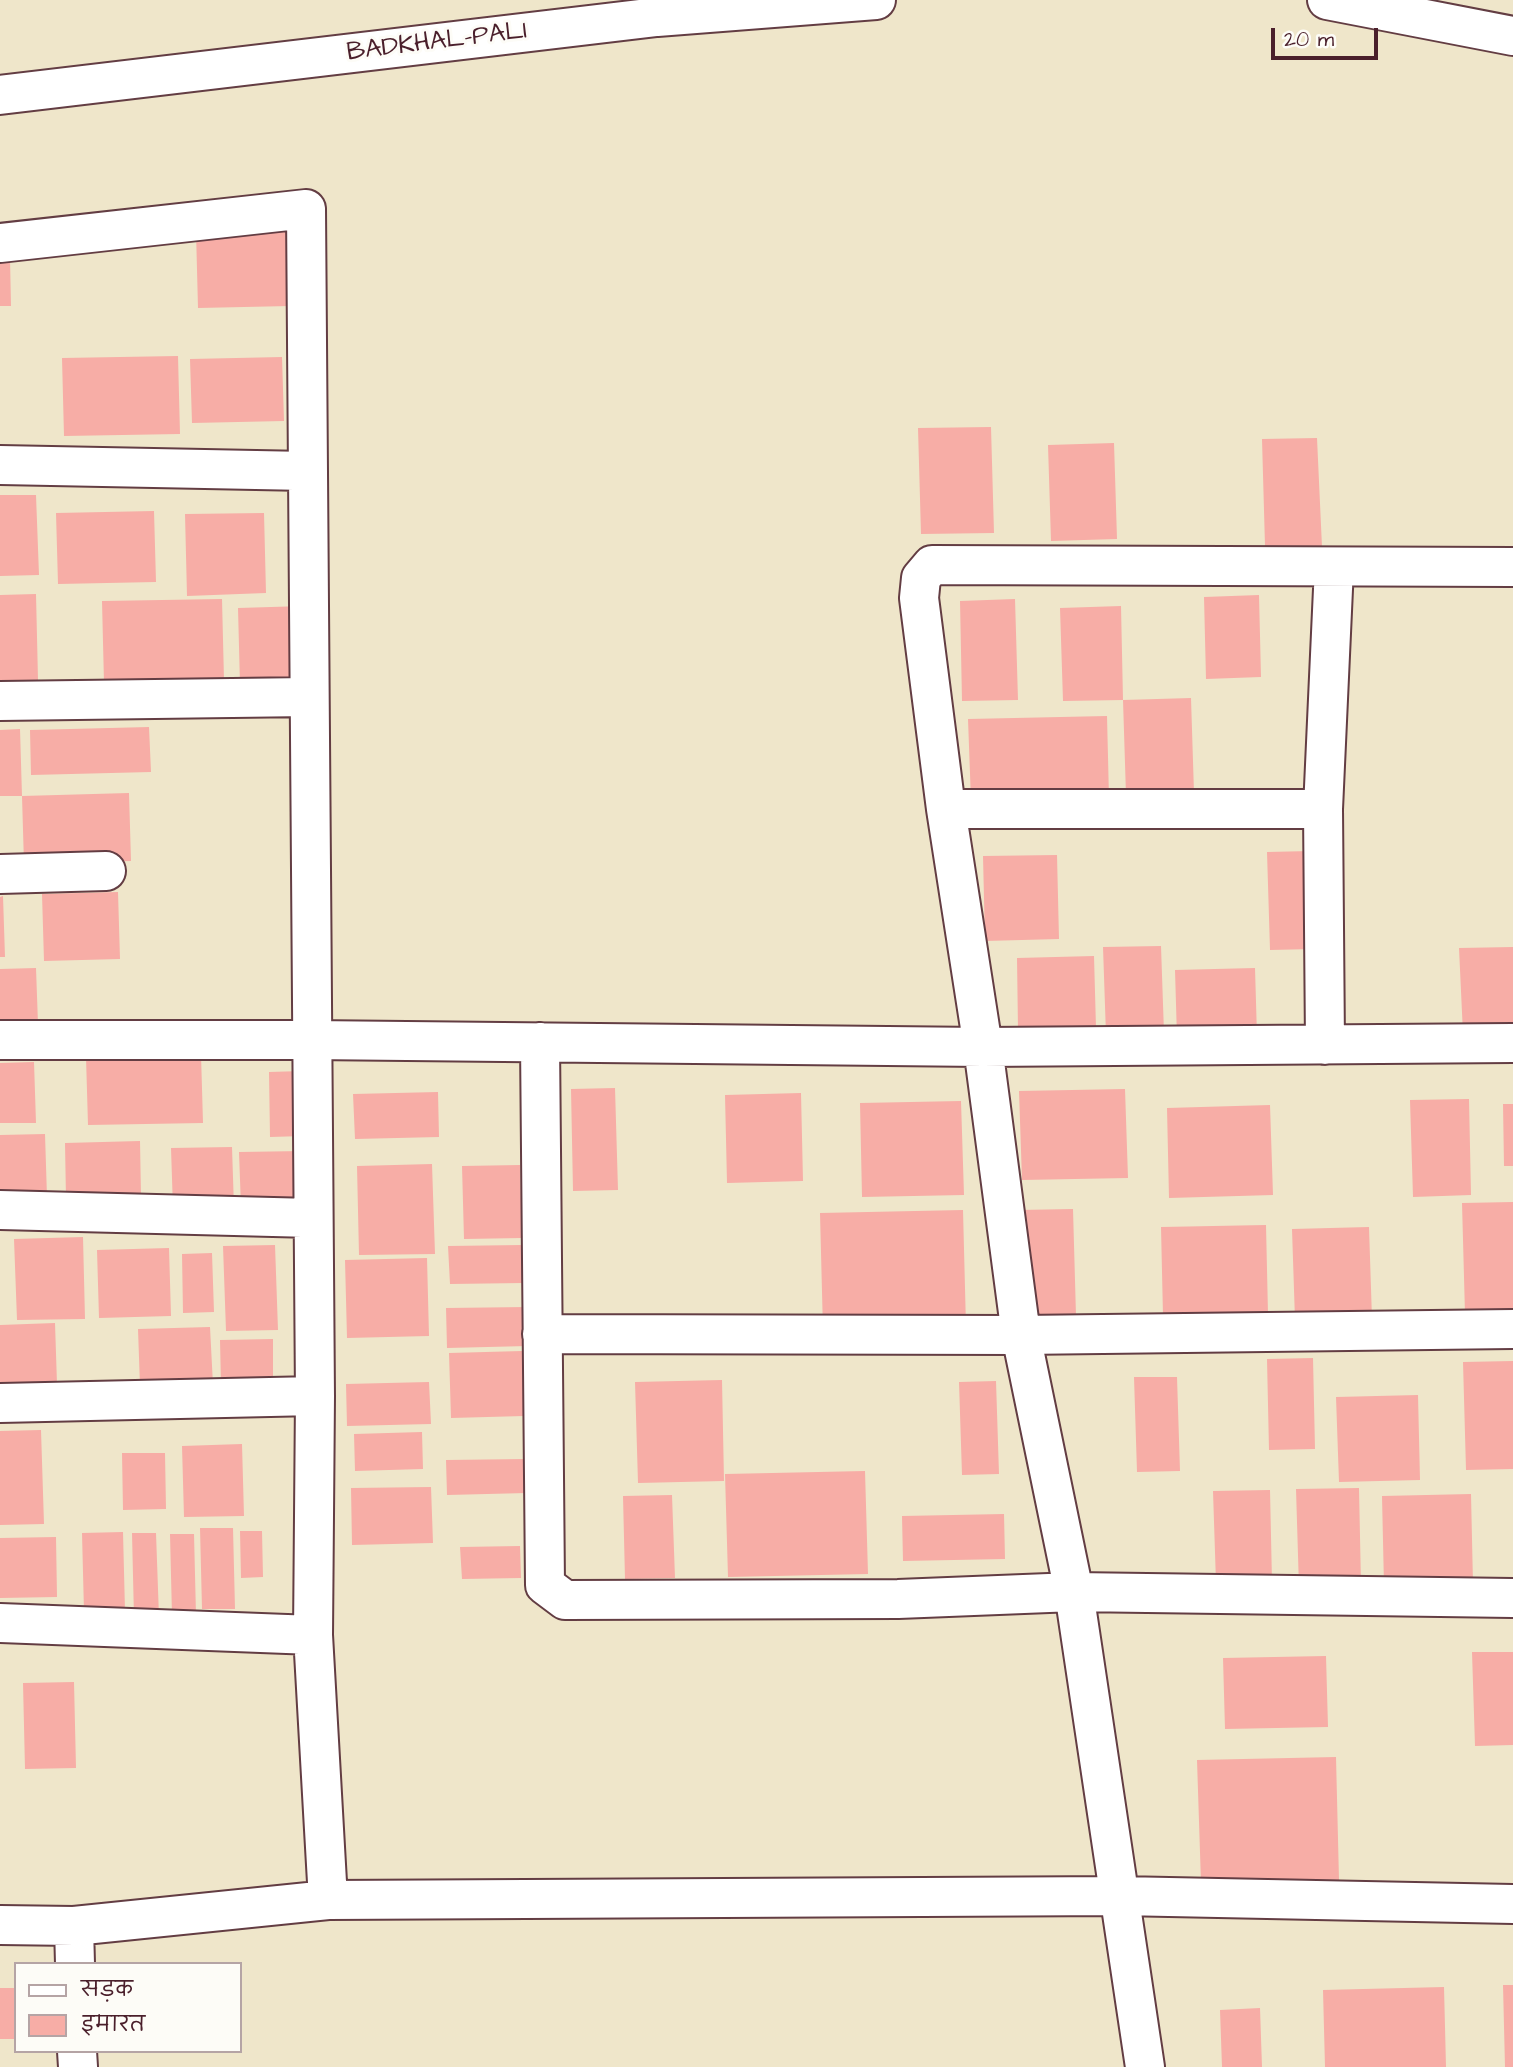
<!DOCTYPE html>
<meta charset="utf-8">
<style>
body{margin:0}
#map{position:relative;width:1513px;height:2067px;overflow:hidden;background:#efe6ca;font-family:"Architects Daughter","Playpen Sans Deva",sans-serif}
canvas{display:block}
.legend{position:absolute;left:14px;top:1962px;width:228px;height:91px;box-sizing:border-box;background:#fdfcf7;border:2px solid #b5a4a5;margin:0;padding:9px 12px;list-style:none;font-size:21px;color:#4a1f2b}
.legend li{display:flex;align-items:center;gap:14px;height:35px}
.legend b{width:35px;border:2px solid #b5a4a5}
.scale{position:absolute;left:1271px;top:28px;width:107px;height:32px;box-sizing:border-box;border:4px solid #4a1f2b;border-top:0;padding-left:9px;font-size:21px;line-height:24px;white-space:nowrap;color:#4a1f2b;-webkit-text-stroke:5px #fdfcf7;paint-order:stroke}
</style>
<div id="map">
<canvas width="1513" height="2067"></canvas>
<ul class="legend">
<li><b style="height:9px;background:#fff"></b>सड़क</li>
<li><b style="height:19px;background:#f7ada6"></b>इमारत</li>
</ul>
<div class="scale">20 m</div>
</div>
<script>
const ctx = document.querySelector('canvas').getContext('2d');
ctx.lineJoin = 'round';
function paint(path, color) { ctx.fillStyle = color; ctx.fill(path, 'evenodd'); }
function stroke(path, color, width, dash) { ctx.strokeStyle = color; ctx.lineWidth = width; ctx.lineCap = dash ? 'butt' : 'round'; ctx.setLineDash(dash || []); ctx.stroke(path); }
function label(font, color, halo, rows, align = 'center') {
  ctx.font = font + ' "Architects Daughter",sans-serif'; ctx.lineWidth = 6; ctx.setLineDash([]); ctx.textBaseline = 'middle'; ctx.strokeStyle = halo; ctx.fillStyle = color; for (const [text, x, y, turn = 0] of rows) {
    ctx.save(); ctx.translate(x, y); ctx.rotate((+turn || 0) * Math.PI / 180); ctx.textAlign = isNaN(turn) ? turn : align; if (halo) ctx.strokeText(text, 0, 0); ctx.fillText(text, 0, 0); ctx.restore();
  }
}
const building = new Path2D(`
 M 288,229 L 290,306 L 198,308 L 196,231 Z
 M 10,258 L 11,306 L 0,306 L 0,259 Z
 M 178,356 L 180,434 L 64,436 L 62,358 Z
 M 282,357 L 284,421 L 192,423 L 190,359 Z
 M 991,427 L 994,533 L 921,534 L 918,428 Z
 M 1317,438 L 1322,547 L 1265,546 L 1262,439 Z
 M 1114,443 L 1117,539 L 1051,541 L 1048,445 Z
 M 0,495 L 36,495 L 39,575 L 0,576 Z
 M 154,511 L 156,582 L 58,584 L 56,513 Z
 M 264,513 L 266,593 L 187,596 L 185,514 Z
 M 36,594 L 38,680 L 0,681 L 0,595 Z
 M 1259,595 L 1261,677 L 1206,679 L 1204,597 Z
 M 222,599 L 224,680 L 104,683 L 102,601 Z
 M 1015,599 L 1018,700 L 962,701 L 960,601 Z
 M 304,606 L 306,684 L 240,685 L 238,608 Z
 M 1121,606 L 1123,700 L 1063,701 L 1060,608 Z
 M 1191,698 L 1194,793 L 1126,795 L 1123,700 Z
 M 1107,716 L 1109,798 L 971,801 L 968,719 Z
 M 149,727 L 151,772 L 31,775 L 30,730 Z
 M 20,729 L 22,796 L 129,793 L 131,861 L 24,864 L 22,796 L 0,796 L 0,730 Z
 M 1311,851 L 1314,949 L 1270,950 L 1267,852 Z
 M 1057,855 L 1059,939 L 985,941 L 983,856 Z
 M 118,892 L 120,959 L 44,961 L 42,894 Z
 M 3,896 L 5,957 L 0,957 L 0,897 Z
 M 1161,946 L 1164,1033 L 1106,1035 L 1103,947 Z
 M 1513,947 L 1513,1035 L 1463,1034 L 1459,948 Z
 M 1094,956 L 1096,1028 L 1018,1030 L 1017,958 Z
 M 36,968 L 38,1024 L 0,1025 L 0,969 Z
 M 1255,968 L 1257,1036 L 1177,1038 L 1175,970 Z
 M 201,1054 L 203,1123 L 88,1125 L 86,1057 Z
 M 34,1062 L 36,1123 L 0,1123 L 0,1063 Z
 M 302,1071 L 304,1136 L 270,1137 L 269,1072 Z
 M 615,1088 L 618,1190 L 573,1191 L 571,1089 Z
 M 1125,1089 L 1128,1178 L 1022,1180 L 1019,1091 Z
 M 438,1092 L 439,1137 L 355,1139 L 353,1094 Z
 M 801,1093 L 803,1181 L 727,1183 L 725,1095 Z
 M 1469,1099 L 1471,1195 L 1413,1197 L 1410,1100 Z
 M 961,1101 L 964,1195 L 862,1197 L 860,1103 Z
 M 1503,1104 L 1513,1104 L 1513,1166 L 1504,1166 Z
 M 1270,1105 L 1273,1195 L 1169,1198 L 1167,1108 Z
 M 45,1134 L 47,1197 L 0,1198 L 0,1135 Z
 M 140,1141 L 141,1197 L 66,1199 L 65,1143 Z
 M 232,1147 L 234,1208 L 173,1209 L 171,1148 Z
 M 303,1151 L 305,1206 L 241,1207 L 239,1152 Z
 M 432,1164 L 435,1254 L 359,1255 L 357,1166 Z
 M 520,1165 L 522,1238 L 464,1239 L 462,1166 Z
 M 1513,1202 L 1513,1313 L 1465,1314 L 1462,1203 Z
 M 1073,1209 L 1076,1316 L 1022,1317 L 1019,1210 Z
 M 963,1210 L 966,1327 L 823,1331 L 820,1213 Z
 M 1266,1225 L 1268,1314 L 1163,1316 L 1161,1227 Z
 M 1369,1227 L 1372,1319 L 1295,1320 L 1292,1229 Z
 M 83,1237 L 85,1319 L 17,1320 L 14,1239 Z
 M 275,1245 L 278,1330 L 226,1331 L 223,1246 Z
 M 522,1245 L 523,1283 L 450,1284 L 448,1246 Z
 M 169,1248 L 171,1316 L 99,1318 L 97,1250 Z
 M 212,1253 L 214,1312 L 183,1313 L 182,1254 Z
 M 427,1258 L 429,1336 L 347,1338 L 345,1260 Z
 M 527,1307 L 528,1346 L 447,1348 L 446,1308 Z
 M 55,1323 L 57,1384 L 0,1385 L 0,1325 Z
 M 210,1327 L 213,1385 L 140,1386 L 138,1329 Z
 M 273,1339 L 273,1384 L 221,1385 L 220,1340 Z
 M 522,1351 L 524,1416 L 451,1418 L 449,1353 Z
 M 1313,1358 L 1315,1449 L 1269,1450 L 1267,1359 Z
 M 1513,1361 L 1513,1469 L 1466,1470 L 1463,1362 Z
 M 1134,1377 L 1177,1377 L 1180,1471 L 1137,1472 Z
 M 722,1380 L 724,1481 L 638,1483 L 635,1382 Z
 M 996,1381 L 999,1474 L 962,1475 L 959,1382 Z
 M 429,1382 L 431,1424 L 347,1426 L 346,1384 Z
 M 1418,1395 L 1420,1480 L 1339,1482 L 1336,1397 Z
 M 41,1430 L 44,1524 L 0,1525 L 0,1431 Z
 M 422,1432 L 423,1469 L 355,1471 L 354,1434 Z
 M 242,1444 L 244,1516 L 184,1517 L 182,1446 Z
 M 122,1453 L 165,1453 L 166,1509 L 123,1510 Z
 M 526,1459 L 527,1493 L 447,1495 L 446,1460 Z
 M 865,1471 L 868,1574 L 728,1577 L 725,1474 Z
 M 431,1487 L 433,1543 L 352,1545 L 351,1488 Z
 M 1359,1488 L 1361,1585 L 1299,1588 L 1296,1489 Z
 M 1270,1490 L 1272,1582 L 1216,1583 L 1213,1491 Z
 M 1471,1494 L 1473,1584 L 1384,1586 L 1382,1496 Z
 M 672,1495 L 675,1578 L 625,1579 L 623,1496 Z
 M 1004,1514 L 1005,1559 L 903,1561 L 902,1516 Z
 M 200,1528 L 233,1528 L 235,1609 L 202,1609 Z
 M 240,1531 L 262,1531 L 263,1577 L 241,1578 Z
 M 123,1532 L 125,1611 L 84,1612 L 82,1533 Z
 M 132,1533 L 156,1533 L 159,1617 L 134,1618 Z
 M 170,1534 L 194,1534 L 196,1615 L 172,1616 Z
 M 56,1537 L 57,1597 L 0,1598 L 0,1538 Z
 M 520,1546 L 521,1578 L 462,1579 L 460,1547 Z
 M 1472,1652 L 1513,1652 L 1513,1745 L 1475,1746 Z
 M 1326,1656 L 1328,1727 L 1225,1729 L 1223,1658 Z
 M 74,1682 L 76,1768 L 25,1769 L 23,1683 Z
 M 1336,1757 L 1339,1880 L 1201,1883 L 1197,1760 Z
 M 1503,1985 L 1513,1985 L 1513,2067 L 1505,2067 Z
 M 1444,1987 L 1446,2067 L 1325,2067 L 1323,1990 Z
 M 0,1988 L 16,1988 L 16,2039 L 0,2039 Z
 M 1260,2008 L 1262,2067 L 1222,2067 L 1220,2010 Z`);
const minor = new Path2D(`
 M 0,243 L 306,209 L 315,1396 L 313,1635 L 328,1900
 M 0,465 L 307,471
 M 0,701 L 309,697
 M 946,809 L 1323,809
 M 0,874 L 106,871
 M 0,1040 L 311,1040 L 983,1047 L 1513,1043
 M 540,1042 L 545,1585 L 565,1600 L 898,1599 L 1074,1592 L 1513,1598
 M 1325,1045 L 1323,809 L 1334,567
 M 0,1210 L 312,1218
 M 542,1334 L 1021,1335 L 1513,1329
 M 0,1403 L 315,1396
 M 0,1623 L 313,1635
 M 0,1925 L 74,1926 L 328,1900 L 1120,1896 L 1513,1904
 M 74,1926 L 75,1964
 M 77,2051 L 78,2067
 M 1145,2067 L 1074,1592 L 1021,1335 L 983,1047 L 946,809 L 919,598 L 921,578 L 932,565 L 1513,567`);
const tertiary = new Path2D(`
 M 1327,0 L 1513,36
 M 0,95 L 657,17 L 876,0`);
const streetNames = [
 ["BADKHAL-PALI",437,43,-7]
];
paint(building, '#f7ada6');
stroke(minor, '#633d43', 42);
stroke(tertiary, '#633d43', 42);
stroke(minor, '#fff', 38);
stroke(tertiary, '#fff', 38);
label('26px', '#4a1f2b', '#fdfcf7', streetNames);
</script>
